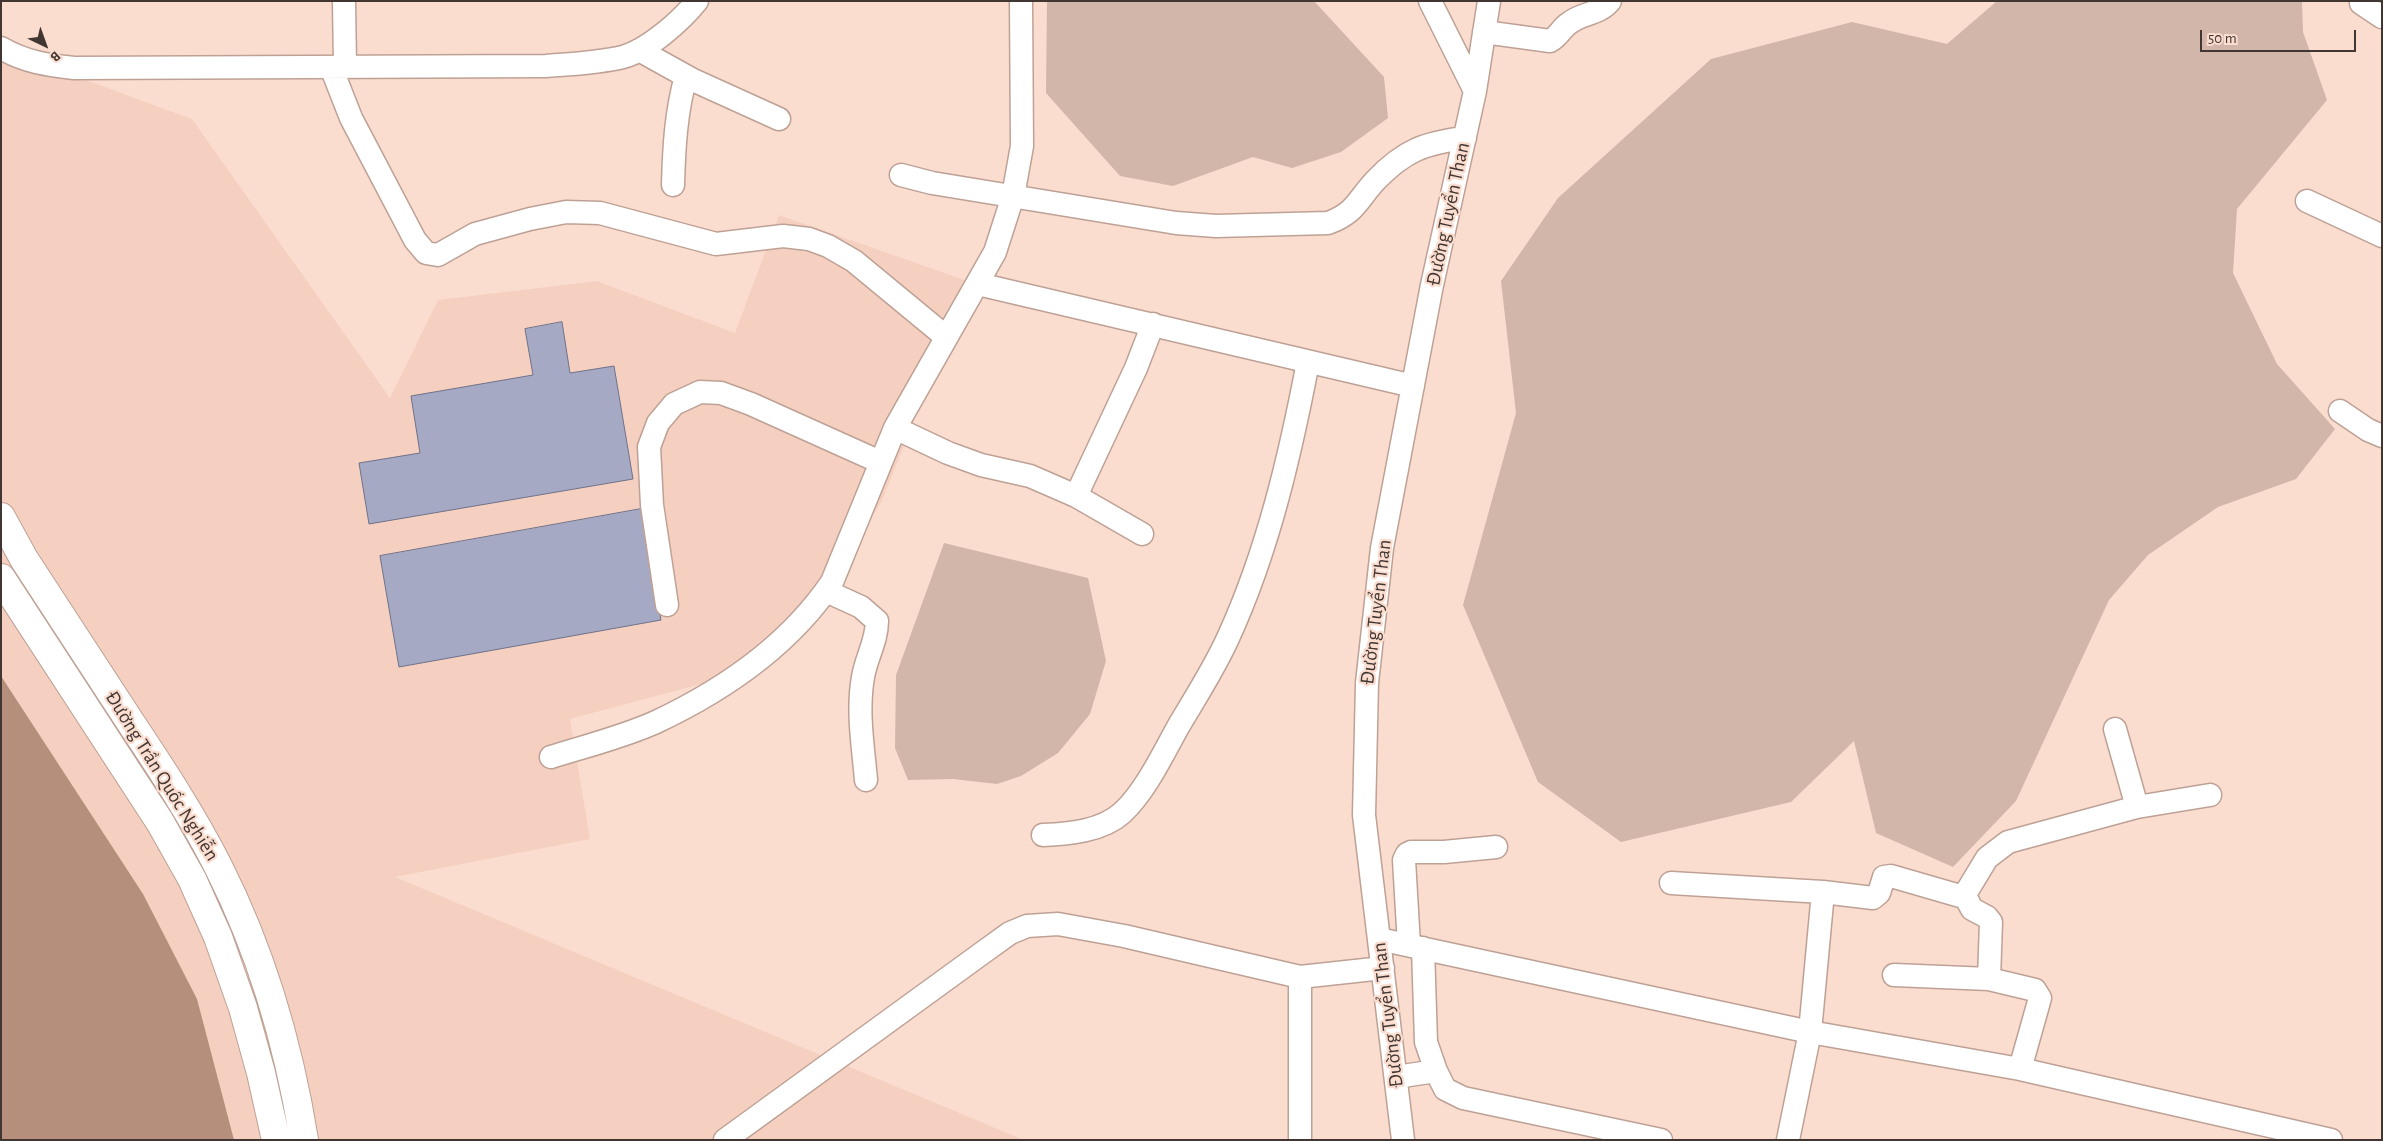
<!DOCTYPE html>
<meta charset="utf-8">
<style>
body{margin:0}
#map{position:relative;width:2383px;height:1141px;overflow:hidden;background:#fbddd0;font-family:"Alegreya Sans",sans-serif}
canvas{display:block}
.frame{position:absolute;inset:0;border:2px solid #413631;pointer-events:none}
.north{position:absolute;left:20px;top:20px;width:50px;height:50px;-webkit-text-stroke:4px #fbddd0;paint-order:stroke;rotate:138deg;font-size:14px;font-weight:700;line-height:20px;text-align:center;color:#413631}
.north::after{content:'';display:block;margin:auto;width:18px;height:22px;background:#413631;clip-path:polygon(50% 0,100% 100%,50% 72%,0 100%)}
.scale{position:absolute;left:2200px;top:30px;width:156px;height:22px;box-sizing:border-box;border:2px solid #413631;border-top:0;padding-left:6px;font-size:15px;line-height:18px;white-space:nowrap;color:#413631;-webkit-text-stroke:4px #fbddd0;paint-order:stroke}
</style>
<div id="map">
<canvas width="2383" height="1141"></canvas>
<div class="frame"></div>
<div class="north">B</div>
<div class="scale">50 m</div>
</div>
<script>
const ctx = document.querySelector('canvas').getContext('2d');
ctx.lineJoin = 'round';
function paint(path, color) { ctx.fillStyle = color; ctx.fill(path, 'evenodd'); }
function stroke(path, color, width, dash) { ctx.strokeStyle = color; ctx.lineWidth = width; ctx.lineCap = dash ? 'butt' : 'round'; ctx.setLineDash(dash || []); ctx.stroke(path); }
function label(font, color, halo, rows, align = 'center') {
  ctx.font = font + ' "Alegreya Sans",sans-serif'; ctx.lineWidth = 4.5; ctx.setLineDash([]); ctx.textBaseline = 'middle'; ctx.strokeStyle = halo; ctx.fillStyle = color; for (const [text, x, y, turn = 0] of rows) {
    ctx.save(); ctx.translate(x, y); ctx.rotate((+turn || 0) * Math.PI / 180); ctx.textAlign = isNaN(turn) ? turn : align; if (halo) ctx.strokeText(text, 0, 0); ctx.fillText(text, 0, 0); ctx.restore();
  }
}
const built = new Path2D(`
 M 1,49 L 192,119 L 390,398 L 438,300 L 597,281 L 735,333 L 779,215 L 982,286 L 923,398 L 881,503 L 814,602 L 731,676 L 570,719 L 590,839 L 395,877 L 1024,1140 L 1,1140 Z`);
const green = new Path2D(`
 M 1047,1 L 1314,1 L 1384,77 L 1388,118 L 1341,152 L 1292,168 L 1253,157 L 1173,186 L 1120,176 L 1046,93 Z
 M 1997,1 L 2302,1 L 2303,32 L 2327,100 L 2237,209 L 2233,273 L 2277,364 L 2335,429 L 2296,479 L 2218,507 L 2148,555 L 2109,600 L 2016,801 L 1953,867 L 1876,833 L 1854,741 L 1791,802 L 1621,842 L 1538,782 L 1463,605 L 1516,413 L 1501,281 L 1558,198 L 1711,59 L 1852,22 L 1947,44 Z
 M 944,543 L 1088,578 L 1106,661 L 1090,714 L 1058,753 L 1021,776 L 997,784 L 953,779 L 908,780 L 895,748 L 896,675 Z`);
const water = new Path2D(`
 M 1,676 L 143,894 L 197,999 L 234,1140 L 1,1140 Z`);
const building = new Path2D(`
 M 562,322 L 570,373 L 614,366 L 633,479 L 369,524 L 359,463 L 420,453 L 411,396 L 533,375 L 525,329 Z
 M 641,509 L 661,620 L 399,667 L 380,556 Z`);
const minor = new Path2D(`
 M 344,1 L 345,66
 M 1430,1 L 1475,91
 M 2361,3 L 2382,17
 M 1484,32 L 1550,41 C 1558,37 1561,29 1568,24 C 1582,12 1597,16 1610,1
 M 1,48 C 25,62 47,65 74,68 L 546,66 C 572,64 598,63 623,57 C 648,50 681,21 697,1
 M 639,50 L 693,80 L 779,119
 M 331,67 L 351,118 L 415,240 L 426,253 L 438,255 L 475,234 L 530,219 L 566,212 L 600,213 L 716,244 L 783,236 L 809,239 L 828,246 L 854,261 L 946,337
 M 901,175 L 932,183 L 1176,223 L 1216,226 L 1328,223 C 1356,213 1357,200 1376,180 C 1405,150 1425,143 1465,138
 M 673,185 C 674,147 676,112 686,76
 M 2307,201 L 2382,236
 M 978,284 L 1413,386
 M 2340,411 L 2368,430 L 2382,436
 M 895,428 L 948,453 L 981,465 L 1030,476 L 1076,496 L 1136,368 L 1153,324
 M 1076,496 L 1142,534
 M 826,591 L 861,607 L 877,621 C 877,641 866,658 863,677 C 857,711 863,746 866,780
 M 667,605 L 652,505 L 649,447 L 658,423 L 674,404 L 700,392 L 721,393 L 751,404 L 880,462
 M 2115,729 L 2137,807
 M 551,757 C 586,746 623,737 656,722 C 724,690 790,644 832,582 L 895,428 L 995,252 L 1013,196 L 1022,146 L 1021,1
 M 1043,835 C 1069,834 1102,831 1122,813 C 1145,792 1163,754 1178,727 C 1195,698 1214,669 1228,638 C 1268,551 1290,456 1308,362
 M 1671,883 L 1823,892 L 1873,898 L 1879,893 L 1884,877 L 1891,876 L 1960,896 L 1967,891 L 1987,858 L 2008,842 L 2137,807 L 2210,795
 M 1964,894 L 1972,909 L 1987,917 L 1991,922 L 1989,979
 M 1379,939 L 1810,1032 L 2020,1069 L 2331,1140
 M 1409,945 L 1404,860 L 1407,854 L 1411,852 L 1444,852 L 1496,847
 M 1423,948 L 1426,1042 L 1436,1071 L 1445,1089 L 1463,1098 L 1661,1140
 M 1894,975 L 1989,979 L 2035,990 L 2040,998 L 2020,1069
 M 1396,1077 L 1436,1071
 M 725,1140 L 985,951 L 1010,933 L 1027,926 L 1058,924 L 1124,936 L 1300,977
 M 1300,1140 L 1300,977 L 1383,968
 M 1403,1140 L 1364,815 L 1367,683 L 1382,548 L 1432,285 L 1475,91 L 1489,1
 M 1788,1140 L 1810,1032 L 1823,892`);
const major = new Path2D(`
 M 1,517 L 24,559 C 59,612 94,666 129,720 C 161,768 192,815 218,866 C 261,951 289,1046 304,1140
 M 1,578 L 160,822 L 192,879 L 218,937 L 243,1008 L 261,1073 L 276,1140`);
const streetNames = [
 ["Đường Tuyển Than",1448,214,-78],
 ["Đường Tuyển Than",1376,612,-83],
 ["Đường Trần Quốc Nghiễn",162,776,58],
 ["Đường Tuyển Than",1388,1015,-97]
];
paint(built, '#f5d0c0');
paint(green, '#d2b6a9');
paint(water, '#b58e7c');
paint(building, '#a6a9c4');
stroke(building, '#6f728a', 1);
stroke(minor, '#bea195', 25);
stroke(major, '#bea195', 30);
stroke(minor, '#fff', 22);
stroke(major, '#fff', 28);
label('20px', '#413631', '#fbddd0', streetNames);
</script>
